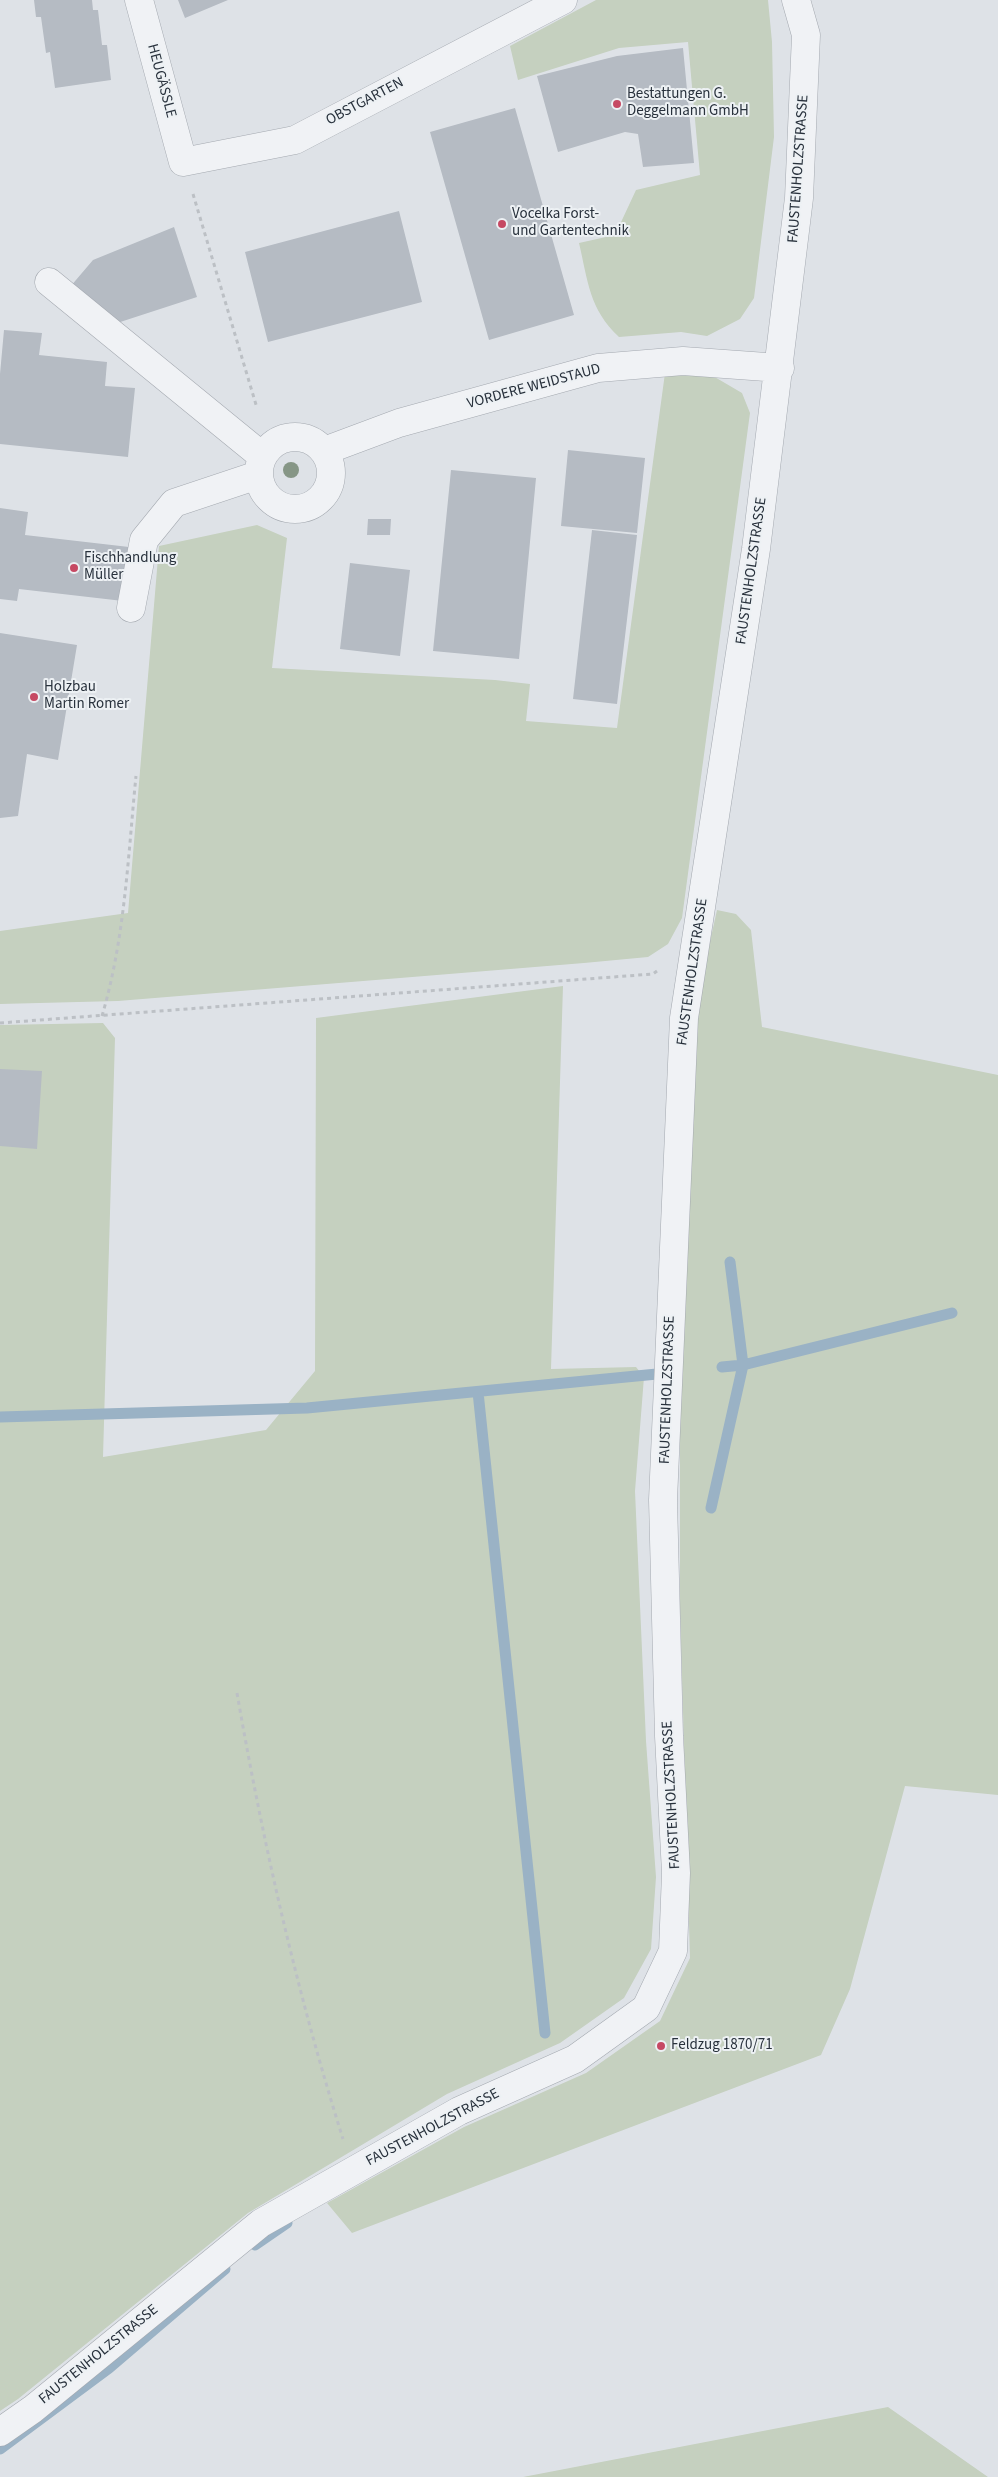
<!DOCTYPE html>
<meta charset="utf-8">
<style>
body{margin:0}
canvas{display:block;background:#dee2e7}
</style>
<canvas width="998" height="2477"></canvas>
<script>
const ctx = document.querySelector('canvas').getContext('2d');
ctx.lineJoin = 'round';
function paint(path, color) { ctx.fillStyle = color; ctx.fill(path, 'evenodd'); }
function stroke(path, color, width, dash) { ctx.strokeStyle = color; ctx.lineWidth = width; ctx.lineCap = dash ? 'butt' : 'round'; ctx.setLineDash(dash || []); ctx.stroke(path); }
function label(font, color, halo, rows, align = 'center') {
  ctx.font = font + ' "Source Sans 3",sans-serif'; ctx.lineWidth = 4; ctx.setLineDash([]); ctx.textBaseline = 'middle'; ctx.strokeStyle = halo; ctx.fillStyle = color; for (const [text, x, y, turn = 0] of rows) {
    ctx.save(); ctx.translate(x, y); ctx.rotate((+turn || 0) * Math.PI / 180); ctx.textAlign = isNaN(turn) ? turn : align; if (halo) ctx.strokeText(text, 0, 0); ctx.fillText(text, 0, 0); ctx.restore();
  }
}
const green = new Path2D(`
 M 596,0 L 768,0 L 772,42 L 774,137 L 754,298 L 740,319 L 707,336 L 681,332 L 619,337 C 589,309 588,281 579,243 L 615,235 L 636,190 L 700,175 L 688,42 L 619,48 L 518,80 L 510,46 Z
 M 665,373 L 713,376 L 742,393 L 750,413 L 682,918 L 668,944 L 648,957 L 584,963 L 118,1001 L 0,1004 L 0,931 L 128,913 L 159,546 L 257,525 L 287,538 L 272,668 L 495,680 L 530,684 L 526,721 L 617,728 Z
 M 717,910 L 736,914 L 751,930 L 762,1027 L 998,1075 L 998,1795 L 905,1786 L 850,1989 L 821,2055 L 352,2233 L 327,2203 L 464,2127 L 586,2073 L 660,2021 L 690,1958 L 680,1606 L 680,1367 L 694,1014 Z
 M 563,986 L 551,1369 L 636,1367 L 644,1377 L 635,1491 L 646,1741 L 656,1877 L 651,1949 L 624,1998 L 560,2043 L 447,2094 L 248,2213 L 18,2399 L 0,2411 L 0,1025 L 103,1023 L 115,1038 L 103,1457 L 266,1430 L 315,1371 L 316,1018 Z
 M 888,2407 L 988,2477 L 523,2477 Z`);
const stream = new Path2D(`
 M 722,1367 L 743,1365 L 952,1313
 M 478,1392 L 545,2033
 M 0,1417 L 307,1408 L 657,1374
 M 711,1508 L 743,1365 L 730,1262
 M 255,2245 L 287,2223
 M 0,2449 L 109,2368 L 225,2269`);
const building = new Path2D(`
 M 34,0 L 92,0 L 93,10 L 98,10 L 102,45 L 107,45 L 111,80 L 55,88 L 50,52 L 46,53 L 41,17 L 36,17 Z
 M 178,0 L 228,0 L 185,18 Z
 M 683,48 L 694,163 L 643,167 L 638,134 L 625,132 L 558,152 L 537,76 L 617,56 Z
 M 515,108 L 574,315 L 489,340 L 430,132 Z
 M 399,211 L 422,302 L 268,342 L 245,252 Z
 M 174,227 L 197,297 L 111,325 L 70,287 L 93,260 Z
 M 4,330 L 42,333 L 39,355 L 107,362 L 105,386 L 135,388 L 128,457 L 0,444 L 0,374 Z
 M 568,450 L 645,458 L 637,533 L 561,526 Z
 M 451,470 L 536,478 L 519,659 L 433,651 Z
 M 0,508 L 28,512 L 25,535 L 129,547 L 123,601 L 19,589 L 17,601 L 0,599 Z
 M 368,519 L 391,519 L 390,535 L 367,535 Z
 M 592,530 L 637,535 L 617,704 L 573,699 Z
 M 350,563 L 410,570 L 400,656 L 340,649 Z
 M 0,633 L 77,645 L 58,760 L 27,754 L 18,816 L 0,818 Z
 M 0,1069 L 42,1071 L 37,1149 L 0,1146 Z`);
const path = new Path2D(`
 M 193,194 L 257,408
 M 102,1016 C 125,938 128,856 136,776
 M 0,1023 L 653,974 L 657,971
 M 237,1693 C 263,1843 297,1993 343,2139`);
const minor = new Path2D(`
 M 139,0 L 183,162 L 295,140 L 563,0
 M 49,282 L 262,456
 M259 473a36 36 0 1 1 72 0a36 36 0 1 1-72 0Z
 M 324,451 L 399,423 L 598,368 L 683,361 L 780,368
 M 131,608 L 144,540 L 174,503 L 258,475
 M 0,2432 L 33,2409 L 261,2223 L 459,2111 L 575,2059 L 646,2008 L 673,1951 L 676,1873 L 669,1736 L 663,1500 L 684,1018 L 756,549 L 799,198 L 806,35 L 796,0`);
const trees = [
 [291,470]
];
const markers = [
 [617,104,5,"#c64963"],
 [502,224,5,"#c64963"],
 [74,568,5,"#c64963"],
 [34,697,5,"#c64963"],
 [661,2046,5,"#c64963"]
];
const streetNames = [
 ["HEUGÄSSLE",161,81,75],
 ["OBSTGARTEN",365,102,-28],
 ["FAUSTENHOLZSTRASSE",799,169,-86],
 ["VORDERE WEIDSTAUD",534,387,-15],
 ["FAUSTENHOLZSTRASSE",752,571,-82],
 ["FAUSTENHOLZSTRASSE",693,972,-82],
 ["FAUSTENHOLZSTRASSE",668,1390,-88],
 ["FAUSTENHOLZSTRASSE",672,1795,-93],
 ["FAUSTENHOLZSTRASSE",433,2128,-28],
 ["FAUSTENHOLZSTRASSE",99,2355,-39]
];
const poiNames = [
 ["Bestattungen G.",627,95],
 ["Deggelmann GmbH",627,112],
 ["Vocelka Forst-",512,215],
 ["und Gartentechnik",512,232],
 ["Fischhandlung",84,559],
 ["Müller",84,576],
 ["Holzbau",44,688],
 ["Martin Romer",44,705],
 ["Feldzug 1870/71",671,2046]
];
paint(green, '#c5d0bf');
stroke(stream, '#9ab2c5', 11);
paint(building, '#b5bbc3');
stroke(minor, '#a4a9b0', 29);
stroke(path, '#bcc0c5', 3, [4, 4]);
stroke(minor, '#f0f2f5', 28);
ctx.fillStyle = '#869686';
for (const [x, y] of trees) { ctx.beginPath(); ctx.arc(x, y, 8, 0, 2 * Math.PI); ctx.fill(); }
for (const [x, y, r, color] of markers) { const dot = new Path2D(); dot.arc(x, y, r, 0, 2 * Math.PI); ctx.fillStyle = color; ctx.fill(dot); stroke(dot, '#edf1f4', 2); }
label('15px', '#28313c', '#edf1f4', streetNames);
label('15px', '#28313c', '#edf1f4', poiNames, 'left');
</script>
